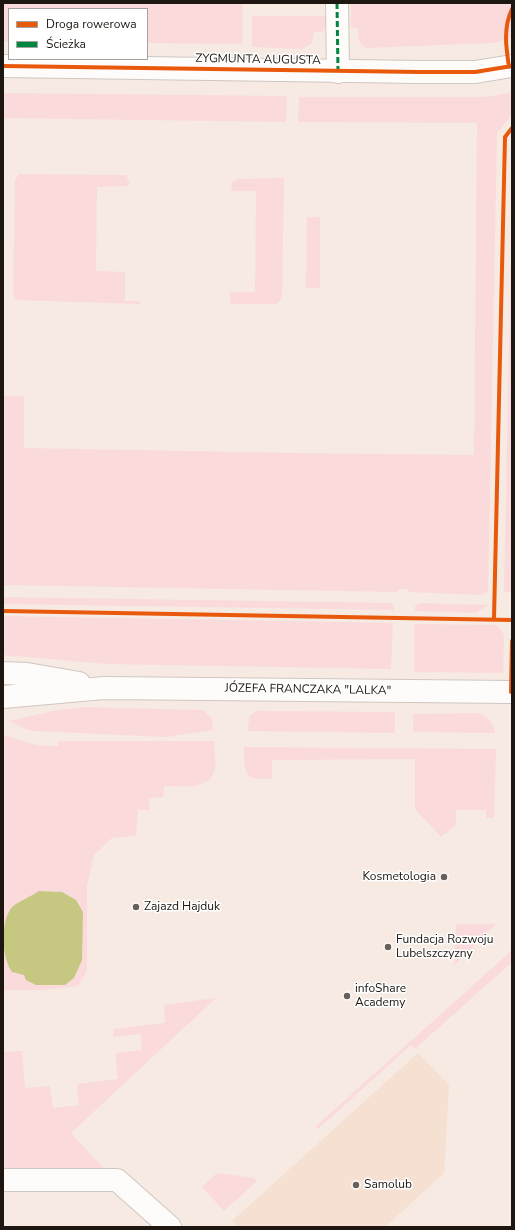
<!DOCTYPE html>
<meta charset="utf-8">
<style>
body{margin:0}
#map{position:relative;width:515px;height:1230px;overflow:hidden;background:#f6eae2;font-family:"Nunito Sans",sans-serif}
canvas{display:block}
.frame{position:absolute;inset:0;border:4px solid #1d1611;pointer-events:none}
.legend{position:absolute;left:8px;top:8px;width:140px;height:52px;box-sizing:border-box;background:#fff;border:1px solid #a5a2a0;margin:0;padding:5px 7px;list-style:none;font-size:12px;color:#1d1611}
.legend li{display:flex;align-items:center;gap:8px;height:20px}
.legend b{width:20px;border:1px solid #a5a2a0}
</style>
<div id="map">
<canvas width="515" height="1230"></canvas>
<div class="frame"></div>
<ul class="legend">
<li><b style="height:5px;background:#e8590c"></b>Droga rowerowa</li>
<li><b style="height:5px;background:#00873e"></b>Ścieżka</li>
</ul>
</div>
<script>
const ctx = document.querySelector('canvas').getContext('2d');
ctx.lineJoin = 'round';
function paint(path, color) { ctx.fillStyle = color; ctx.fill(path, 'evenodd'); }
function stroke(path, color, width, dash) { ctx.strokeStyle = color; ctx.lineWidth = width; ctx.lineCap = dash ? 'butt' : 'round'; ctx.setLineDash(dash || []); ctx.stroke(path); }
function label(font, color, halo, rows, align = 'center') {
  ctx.font = font + ' "Nunito Sans",sans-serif'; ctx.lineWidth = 3; ctx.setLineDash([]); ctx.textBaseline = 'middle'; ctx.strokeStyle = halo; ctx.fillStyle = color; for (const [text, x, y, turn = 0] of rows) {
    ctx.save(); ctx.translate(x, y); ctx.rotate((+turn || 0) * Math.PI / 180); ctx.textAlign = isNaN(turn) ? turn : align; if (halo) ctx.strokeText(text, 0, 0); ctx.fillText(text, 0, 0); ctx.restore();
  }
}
const built = new Path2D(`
 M 418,1053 L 449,1085 L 444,1173 L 385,1227 L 237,1227 L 232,1221 Z`);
const green = new Path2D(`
 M 3,3 L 243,3 L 242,44 L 147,43 L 147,9 L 9,9 L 9,42 L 3,41 Z
 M 351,3 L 512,3 L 512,38 L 493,43 L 366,48 L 359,41 L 357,28 L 351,27 Z
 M 252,16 L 325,16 L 327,25 L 322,32 L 314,32 L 312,43 L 303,49 L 252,47 Z
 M 512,92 L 512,114 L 497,133 L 488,591 L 482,595 L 409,592 L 407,589 L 399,589 L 397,592 L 3,585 L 3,396 L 24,396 L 24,448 L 296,453 L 474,455 L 477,123 L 298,122 L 299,97 L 486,97 Z
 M 3,93 L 287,96 L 286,122 L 3,118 Z
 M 19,174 L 126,175 L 130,184 L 128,186 L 97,187 L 96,271 L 125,272 L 125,301 L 139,301 L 140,304 L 15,300 L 13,294 L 15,180 Z
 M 284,178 L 282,298 L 276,304 L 230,304 L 230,292 L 255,292 L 256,191 L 231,191 L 232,183 L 237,179 Z
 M 512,203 L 512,592 L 504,592 Z
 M 307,217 L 320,217 L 320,288 L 306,288 Z
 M 3,597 L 390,603 L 394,606 L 394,610 L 3,604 Z
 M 420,603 L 487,605 L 488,605 L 476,613 L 415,611 L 415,606 Z
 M 3,616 L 393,623 L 391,669 L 107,664 L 3,655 Z
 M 414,624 L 497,625 L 504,635 L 503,673 L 414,672 Z
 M 85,707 L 203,710 L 212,719 L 213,730 L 166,737 L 33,731 L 25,729 L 9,721 L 53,711 Z
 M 256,711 L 395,712 L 395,733 L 247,731 L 250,716 Z
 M 477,713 C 487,716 493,722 495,733 L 413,732 L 413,714 Z
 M 3,735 L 36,745 L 58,746 L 59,741 L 214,741 C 214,750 217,763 214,772 C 207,791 179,786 164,786 L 163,797 L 149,798 L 150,810 L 138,810 L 136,836 L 112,838 L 94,855 L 87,886 L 87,971 L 78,986 L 43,990 L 3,990 Z
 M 244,747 L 496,749 L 494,818 L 486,818 L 486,810 L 456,810 L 456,825 L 441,837 L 415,809 L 415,759 L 272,760 L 272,779 C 242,780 245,774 244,747 Z
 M 456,924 L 496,924 L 454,966 Z
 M 512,948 L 512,962 L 415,1049 L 411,1045 L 318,1129 L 316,1126 L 509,953 Z
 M 216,998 L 71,1133 L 107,1172 L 3,1172 L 3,1052 L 22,1051 L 25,1088 L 50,1086 L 53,1108 L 79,1105 L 77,1084 L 118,1079 L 115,1053 L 142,1050 L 141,1034 L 113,1037 L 113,1029 L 165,1023 L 164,1005 Z
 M 217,1173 L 254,1178 L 257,1181 L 224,1211 L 202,1187 Z`);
const water = new Path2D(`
 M 39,891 L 62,892 L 76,900 L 83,912 L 82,960 L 74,978 L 65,985 L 36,985 L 26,980 L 24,975 L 12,972 C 1,956 0,922 12,907 C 20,900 31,897 39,891 Z`);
const street = new Path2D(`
 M 337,3 L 338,72
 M 3,66 L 420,72 L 475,72 L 512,66
 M 3,1180 L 117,1180 L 170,1227`);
const secondary = new Path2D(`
 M 3,673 L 27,674 L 79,683
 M 3,697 L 104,688 L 512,692`);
const quiet = new Path2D(`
 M 337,3 L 338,72`);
const cycleway = new Path2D(`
 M 3,66 L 420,72 L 475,72 L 512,66
 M 509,67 C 506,47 503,28 512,9
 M 3,611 L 512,620
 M 494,618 L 505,137 L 512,128
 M 511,692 L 512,641`);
const markers = [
 [444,877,4,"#69605a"],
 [136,907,4,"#69605a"],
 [388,947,4,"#69605a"],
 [347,996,4,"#69605a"],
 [356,1185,4,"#69605a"]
];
const streetNames = [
 ["ZYGMUNTA AUGUSTA",258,60,1],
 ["JÓZEFA FRANCZAKA \"LALKA\"",308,690,1]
];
const poiNames = [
 ["Kosmetologia",436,877,"right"],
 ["Zajazd Hajduk",144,907],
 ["Fundacja Rozwoju",396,940],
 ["Lubelszczyzny",396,954],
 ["infoShare",355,989],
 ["Academy",355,1003],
 ["Samolub",364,1185]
];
paint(built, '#f5e0d2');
paint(green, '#fbdadc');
paint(water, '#c6c882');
stroke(street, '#d0c7c0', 24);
stroke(secondary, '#d0c7c0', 24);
stroke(street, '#fefcfb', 22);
stroke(secondary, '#fefcfb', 22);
stroke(quiet, '#00873e', 3, [6, 3]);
stroke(cycleway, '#e8590c', 4);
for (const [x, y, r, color] of markers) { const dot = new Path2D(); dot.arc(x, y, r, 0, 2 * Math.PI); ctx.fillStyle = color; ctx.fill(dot); stroke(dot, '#fff', 1.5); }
label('12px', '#1d1611', '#fff', streetNames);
label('12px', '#1d1611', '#fff', poiNames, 'left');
</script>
